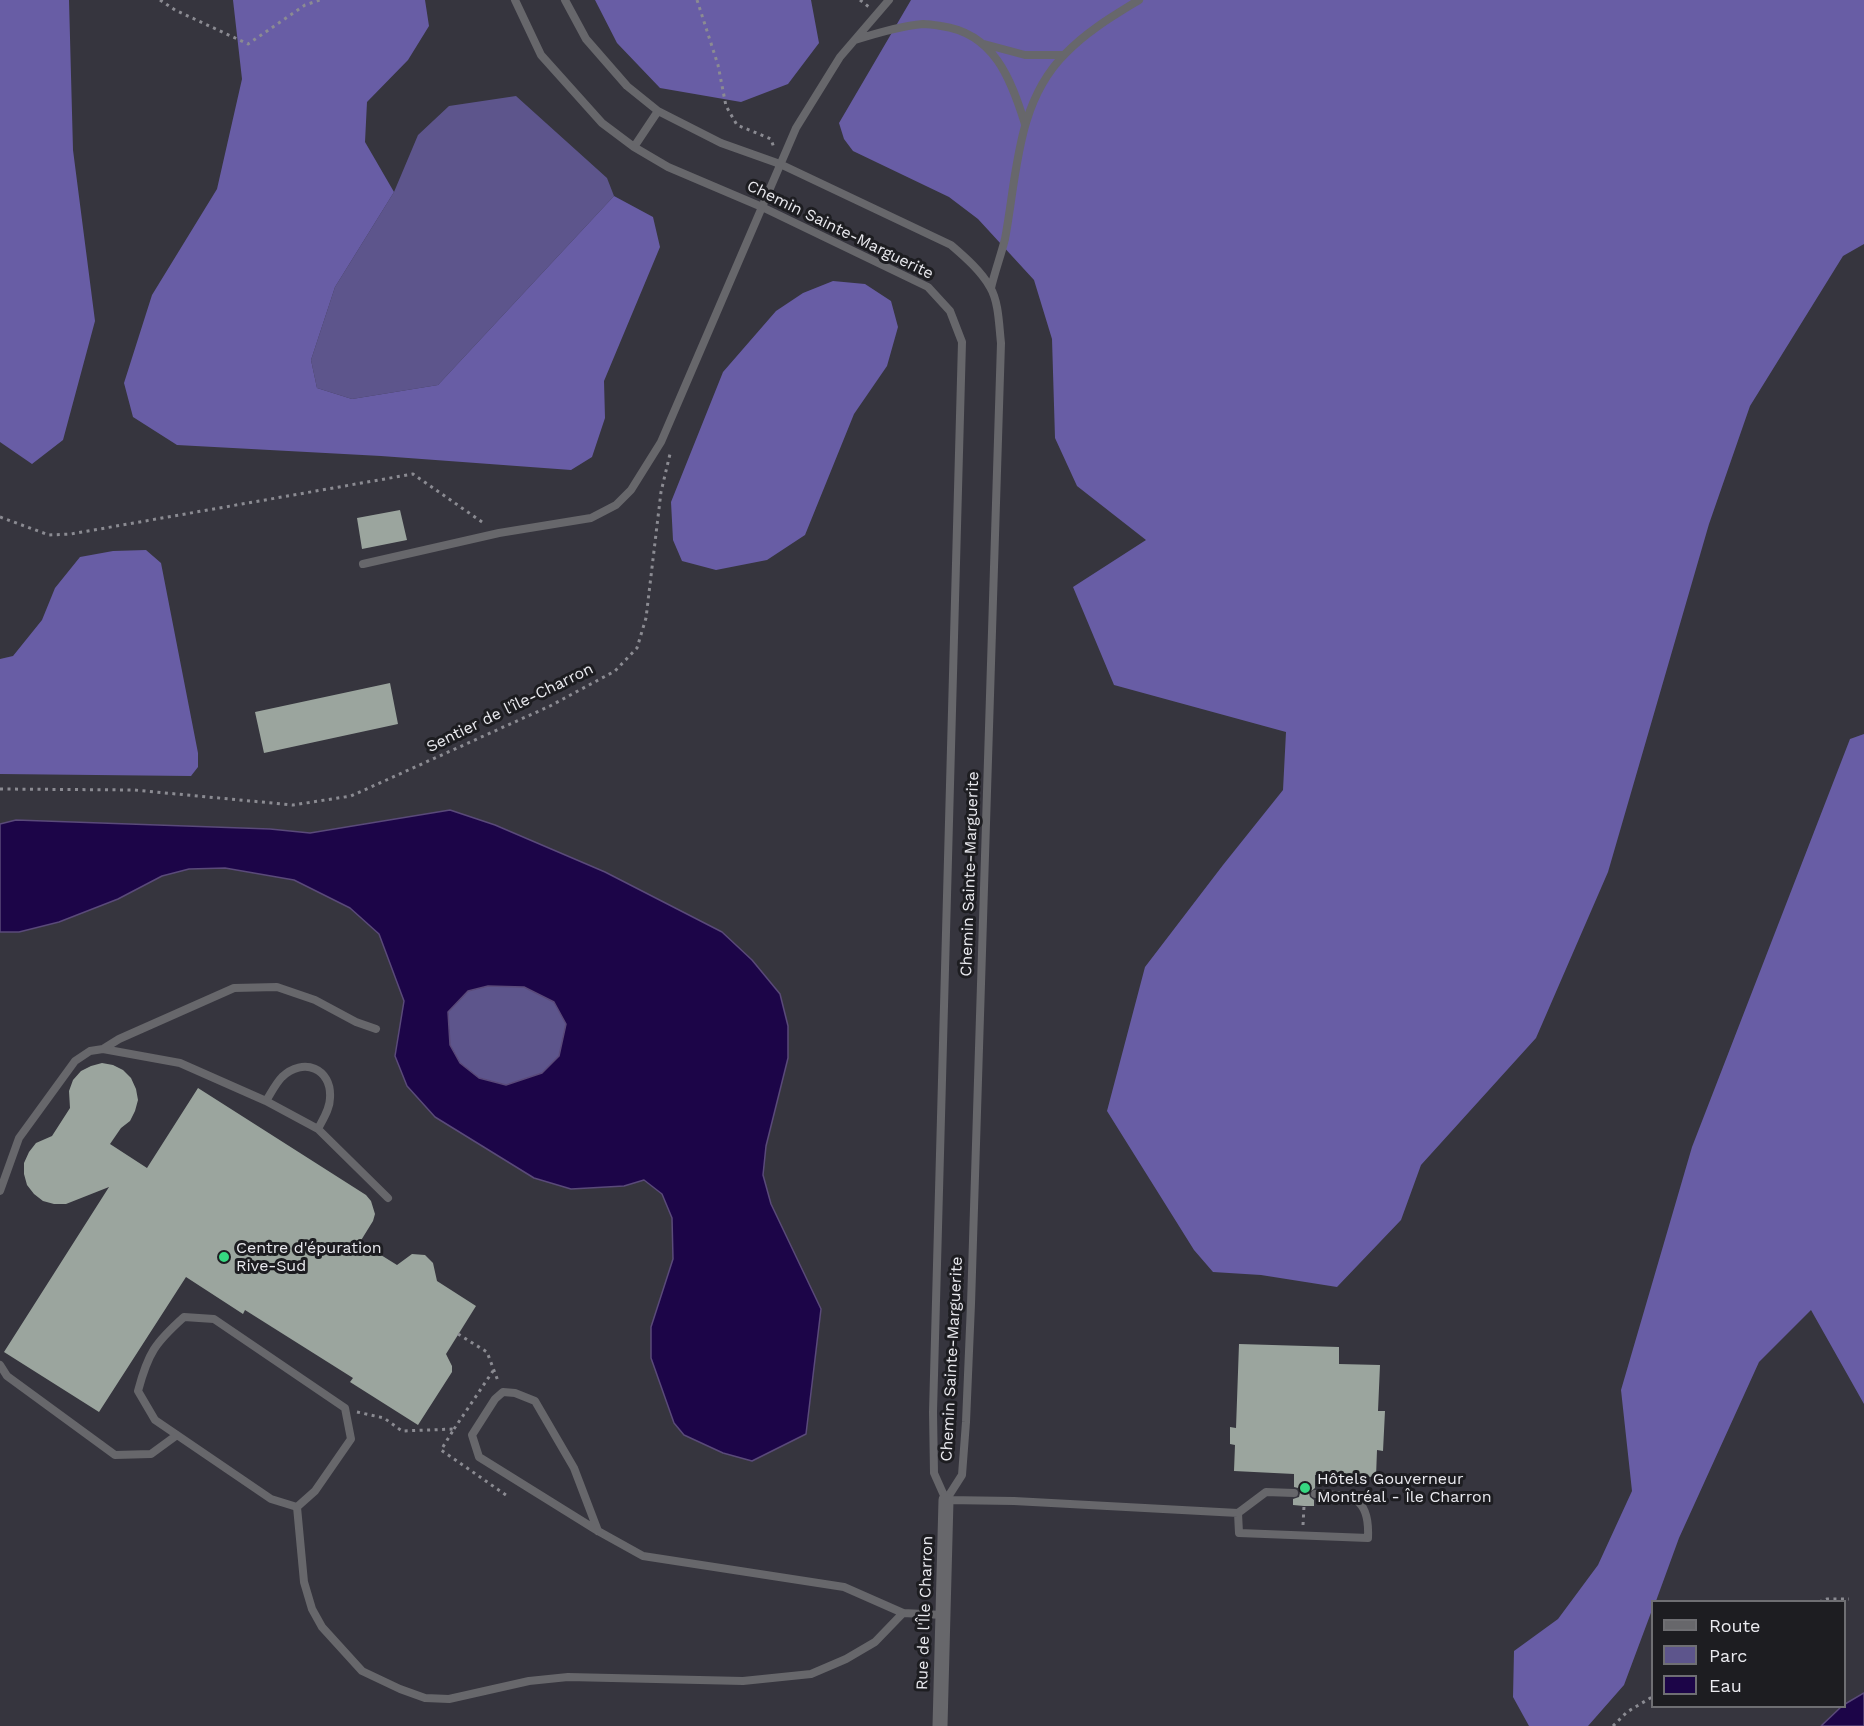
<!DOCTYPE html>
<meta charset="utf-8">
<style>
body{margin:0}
#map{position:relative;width:1864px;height:1726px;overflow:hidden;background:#36353e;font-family:"Work Sans",sans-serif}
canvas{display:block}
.legend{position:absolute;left:1651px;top:1600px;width:195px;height:108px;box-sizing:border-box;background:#1d1d21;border:2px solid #6f6f73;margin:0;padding:8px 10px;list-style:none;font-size:18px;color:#eaeaef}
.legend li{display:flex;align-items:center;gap:12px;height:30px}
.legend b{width:30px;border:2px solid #6f6f73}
</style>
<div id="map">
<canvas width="1864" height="1726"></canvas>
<ul class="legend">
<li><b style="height:8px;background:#67676b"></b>Route</li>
<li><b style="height:16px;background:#5d558c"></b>Parc</li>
<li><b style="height:16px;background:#1c0548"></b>Eau</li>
</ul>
</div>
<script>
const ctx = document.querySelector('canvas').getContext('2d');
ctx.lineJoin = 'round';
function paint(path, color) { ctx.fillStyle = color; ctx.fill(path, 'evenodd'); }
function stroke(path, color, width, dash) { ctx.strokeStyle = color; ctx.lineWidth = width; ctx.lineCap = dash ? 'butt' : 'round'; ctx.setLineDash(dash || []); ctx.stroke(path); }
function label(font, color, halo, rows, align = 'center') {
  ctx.font = font + ' "Work Sans",sans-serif'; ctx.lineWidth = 6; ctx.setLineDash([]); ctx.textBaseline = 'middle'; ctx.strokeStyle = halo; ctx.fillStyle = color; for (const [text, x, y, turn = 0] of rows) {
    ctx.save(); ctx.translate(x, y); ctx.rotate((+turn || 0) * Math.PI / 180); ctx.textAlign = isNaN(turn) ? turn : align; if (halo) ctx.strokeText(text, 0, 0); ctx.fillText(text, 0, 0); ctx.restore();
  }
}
const green = new Path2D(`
 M 516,96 L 607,178 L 614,196 L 438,385 L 352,399 L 317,388 L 311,360 L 335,287 L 394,192 L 418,135 L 449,106 Z
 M 488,986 L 524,987 L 554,1002 L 567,1024 L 559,1056 L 542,1074 L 506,1085 L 479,1078 L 460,1063 L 450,1045 L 448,1012 L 468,991 Z`);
const forest = new Path2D(`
 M 0,0 L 69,0 L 73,150 L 95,321 L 63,440 L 32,464 L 0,442 Z
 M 233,0 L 425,0 L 429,26 L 408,60 L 367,102 L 365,142 L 394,192 L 335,287 L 311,360 L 317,388 L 352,399 L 438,385 L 614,196 L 653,217 L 660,247 L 604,381 L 605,418 L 592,457 L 571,470 L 381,456 L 177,445 L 133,417 L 124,383 L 152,295 L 217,189 L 242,79 Z
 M 595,0 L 811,0 L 819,43 L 788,84 L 741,102 L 660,88 L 617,43 Z
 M 911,0 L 1864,0 L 1864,244 L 1843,256 L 1750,406 L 1709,524 L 1608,872 L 1536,1038 L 1421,1165 L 1401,1220 L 1337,1287 L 1261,1275 L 1213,1272 L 1194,1250 L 1107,1111 L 1145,967 L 1223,865 L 1283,790 L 1286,732 L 1114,685 L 1073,587 L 1146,540 L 1077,486 L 1055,438 L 1052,339 L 1034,280 L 978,219 L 949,197 L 853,151 L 844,139 L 839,123 Z
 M 833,281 L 865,284 L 891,301 L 898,327 L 887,366 L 854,414 L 805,535 L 767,560 L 716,570 L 682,561 L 673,540 L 671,502 L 723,372 L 776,311 L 803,293 Z
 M 146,550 L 161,563 L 198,753 L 198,767 L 191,776 L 0,774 L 0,659 L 13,656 L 42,620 L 55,588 L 80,557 L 113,551 Z
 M 1864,734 L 1864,1404 L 1811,1310 L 1759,1362 L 1679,1538 L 1656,1601 L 1652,1602 L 1652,1610 L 1624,1685 L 1588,1726 L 1529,1726 L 1513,1697 L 1514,1651 L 1558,1619 L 1598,1565 L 1632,1491 L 1621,1390 L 1692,1147 L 1850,739 Z`);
const water = new Path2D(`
 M 450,810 L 495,825 L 605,872 L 722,932 L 752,960 L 780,994 L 788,1026 L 788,1058 L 766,1146 L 763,1175 L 771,1204 L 821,1309 L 806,1434 L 752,1461 L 723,1453 L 684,1435 L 674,1423 L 651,1358 L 651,1327 L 673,1259 L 672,1218 L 662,1194 L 644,1180 L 624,1186 L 571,1189 L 534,1178 L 435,1117 L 407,1086 L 395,1056 L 404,1001 L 379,934 L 350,908 L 294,880 L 225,868 L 189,869 L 162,876 L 118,899 L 59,922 L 19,932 L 0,932 L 0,824 L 16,820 L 270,829 L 310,833 ZM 488,986 L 524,987 L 554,1002 L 566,1024 L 559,1056 L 542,1073 L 506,1085 L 479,1078 L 460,1063 L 450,1045 L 448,1012 L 468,991 Z
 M 1864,1693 L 1864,1726 L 1821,1726 L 1841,1707 L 1844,1706 L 1845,1704 Z`);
const building = new Path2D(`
 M 400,510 L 407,540 L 362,549 L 357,518 Z
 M 390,683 L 398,724 L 264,753 L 255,712 Z
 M 102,1063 L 113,1065 L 123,1070 L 131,1078 L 136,1089 L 138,1100 L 135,1111 L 130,1121 L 121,1128 L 110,1144 L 147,1168 L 198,1088 L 366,1195 L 371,1201 L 375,1214 L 373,1221 L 360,1242 L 397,1265 L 412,1254 L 425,1255 L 433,1263 L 437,1281 L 476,1306 L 446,1354 L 452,1366 L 452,1372 L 418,1425 L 350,1382 L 353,1378 L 245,1310 L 243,1314 L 186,1277 L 99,1412 L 4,1352 L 109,1187 L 66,1204 L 54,1204 L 43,1201 L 34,1194 L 27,1185 L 24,1174 L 24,1163 L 29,1152 L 36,1143 L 52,1136 L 70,1108 L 69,1091 L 73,1080 L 81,1071 L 91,1066 Z
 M 1239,1344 L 1339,1347 L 1339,1364 L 1380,1365 L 1378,1411 L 1385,1411 L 1383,1451 L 1377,1450 L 1376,1477 L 1315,1475 L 1315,1488 L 1309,1493 L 1310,1497 L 1314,1500 L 1314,1506 L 1304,1506 L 1293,1505 L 1293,1499 L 1299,1497 L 1300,1493 L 1298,1488 L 1294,1487 L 1294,1474 L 1234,1471 L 1235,1445 L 1230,1444 L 1230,1427 L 1236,1428 Z`);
const path = new Path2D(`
 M 160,0 L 175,10 L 248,44 L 305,5 L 320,0
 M 697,0 L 718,65 L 726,106 L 737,125 L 771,139 L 774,148
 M 860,0 L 869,7
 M 0,517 L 49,535 L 71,534 L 413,474 L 485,524
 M 0,789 L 134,790 L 293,805 L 351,796 L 550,706 L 615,671 L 637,648 L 646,618 L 661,492 L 670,454
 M 458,1334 L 487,1352 L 498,1381
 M 357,1412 L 384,1418 L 402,1431 L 454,1429 L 441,1450 L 506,1495
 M 454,1429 L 493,1371
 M 1303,1525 L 1304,1506
 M 1819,1602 L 1827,1599 L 1849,1599
 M 1613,1726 L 1627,1712 L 1652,1697`);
const lane = new Path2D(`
 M 515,0 L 541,55 L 602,123 L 634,147 L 668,167 L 762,207 L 928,287 L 950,311 L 962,342 L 933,1412 L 934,1473 L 946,1500
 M 565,0 L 586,39 L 627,86 L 658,111 L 721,143 L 780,164 L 951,245 C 965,257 981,271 990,287 C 999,302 999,326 1001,343 L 971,1304 L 966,1422 L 962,1475 L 946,1500
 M 855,40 C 877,33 900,26 923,24 C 929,24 935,25 941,26 C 994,33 1011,79 1025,124
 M 984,44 L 1025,55 L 1064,55
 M 634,147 L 658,111
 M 991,288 C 995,271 1001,255 1005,239 C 1017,176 1016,103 1065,54 C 1087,31 1113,16 1139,0
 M 363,564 L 499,533 L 591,518 L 616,505 L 631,490 L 661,442 L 796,128 L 840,57 L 889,0
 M 103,1049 L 119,1039 L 234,988 L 277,987 L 315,1000 L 356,1022 L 376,1029
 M 266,1101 C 271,1093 276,1083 282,1077 C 303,1057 332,1068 330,1098 C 330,1109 323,1119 318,1129
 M 0,1191 L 19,1138 L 75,1061 L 90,1051 L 103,1049 L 180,1063 L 266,1101 L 318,1129 L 388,1198
 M 184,1317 L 214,1319 L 345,1408 L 351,1439 L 315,1491 L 297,1507 L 271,1499 L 155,1420 L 138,1391 C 148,1353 155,1343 184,1317 Z
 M 0,1365 L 7,1376 L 115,1455 L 151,1454 L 177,1435
 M 946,1500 L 1014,1501 L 1238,1513 L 1266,1492 L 1294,1493
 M 297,1507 L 304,1582 L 312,1609 L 322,1627 L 362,1671 L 400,1689 L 425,1698 L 449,1699 L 529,1681 L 568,1677 L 743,1681 L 811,1674 L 846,1659 L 875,1642 L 903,1613
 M 1238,1513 L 1239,1533 L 1368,1538 C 1370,1495 1351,1495 1315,1494
 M 598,1531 L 574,1468 L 535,1401 L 515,1393 L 503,1392 L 495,1399 L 472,1435 L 479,1457 L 598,1531 L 643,1556 L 844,1587 L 903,1613 L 943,1615`);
const street = new Path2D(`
 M 940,1726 L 946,1500`);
const markers = [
 [224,1257,6,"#36d881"],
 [1305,1488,6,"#36d881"]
];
const streetNames = [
 ["Chemin Sainte-Marguerite",840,230,26],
 ["Sentier de l'île-Charron",510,708,-26],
 ["Chemin Sainte-Marguerite",970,874,-88],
 ["Chemin Sainte-Marguerite",952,1359,-87],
 ["Rue de l'Île Charron",925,1613,-88]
];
const poiNames = [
 ["Centre d'épuration",236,1248],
 ["Rive-Sud",236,1266],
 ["Hôtels Gouverneur",1317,1479],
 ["Montréal - Île Charron",1317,1497]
];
paint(green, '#5d558c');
paint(forest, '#685da5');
paint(water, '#1c0548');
stroke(water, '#5a4a7a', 1.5);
paint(building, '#9ba59e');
stroke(path, '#8b8b92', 3, [3, 4.5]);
stroke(lane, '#67676b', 8);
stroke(street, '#67676b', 15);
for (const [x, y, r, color] of markers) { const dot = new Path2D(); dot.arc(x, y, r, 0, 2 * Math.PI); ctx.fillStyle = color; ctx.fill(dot); stroke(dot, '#1d1d21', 2); }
label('16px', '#eaeaef', '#1d1d21', streetNames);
label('16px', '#eaeaef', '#1d1d21', poiNames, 'left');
</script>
